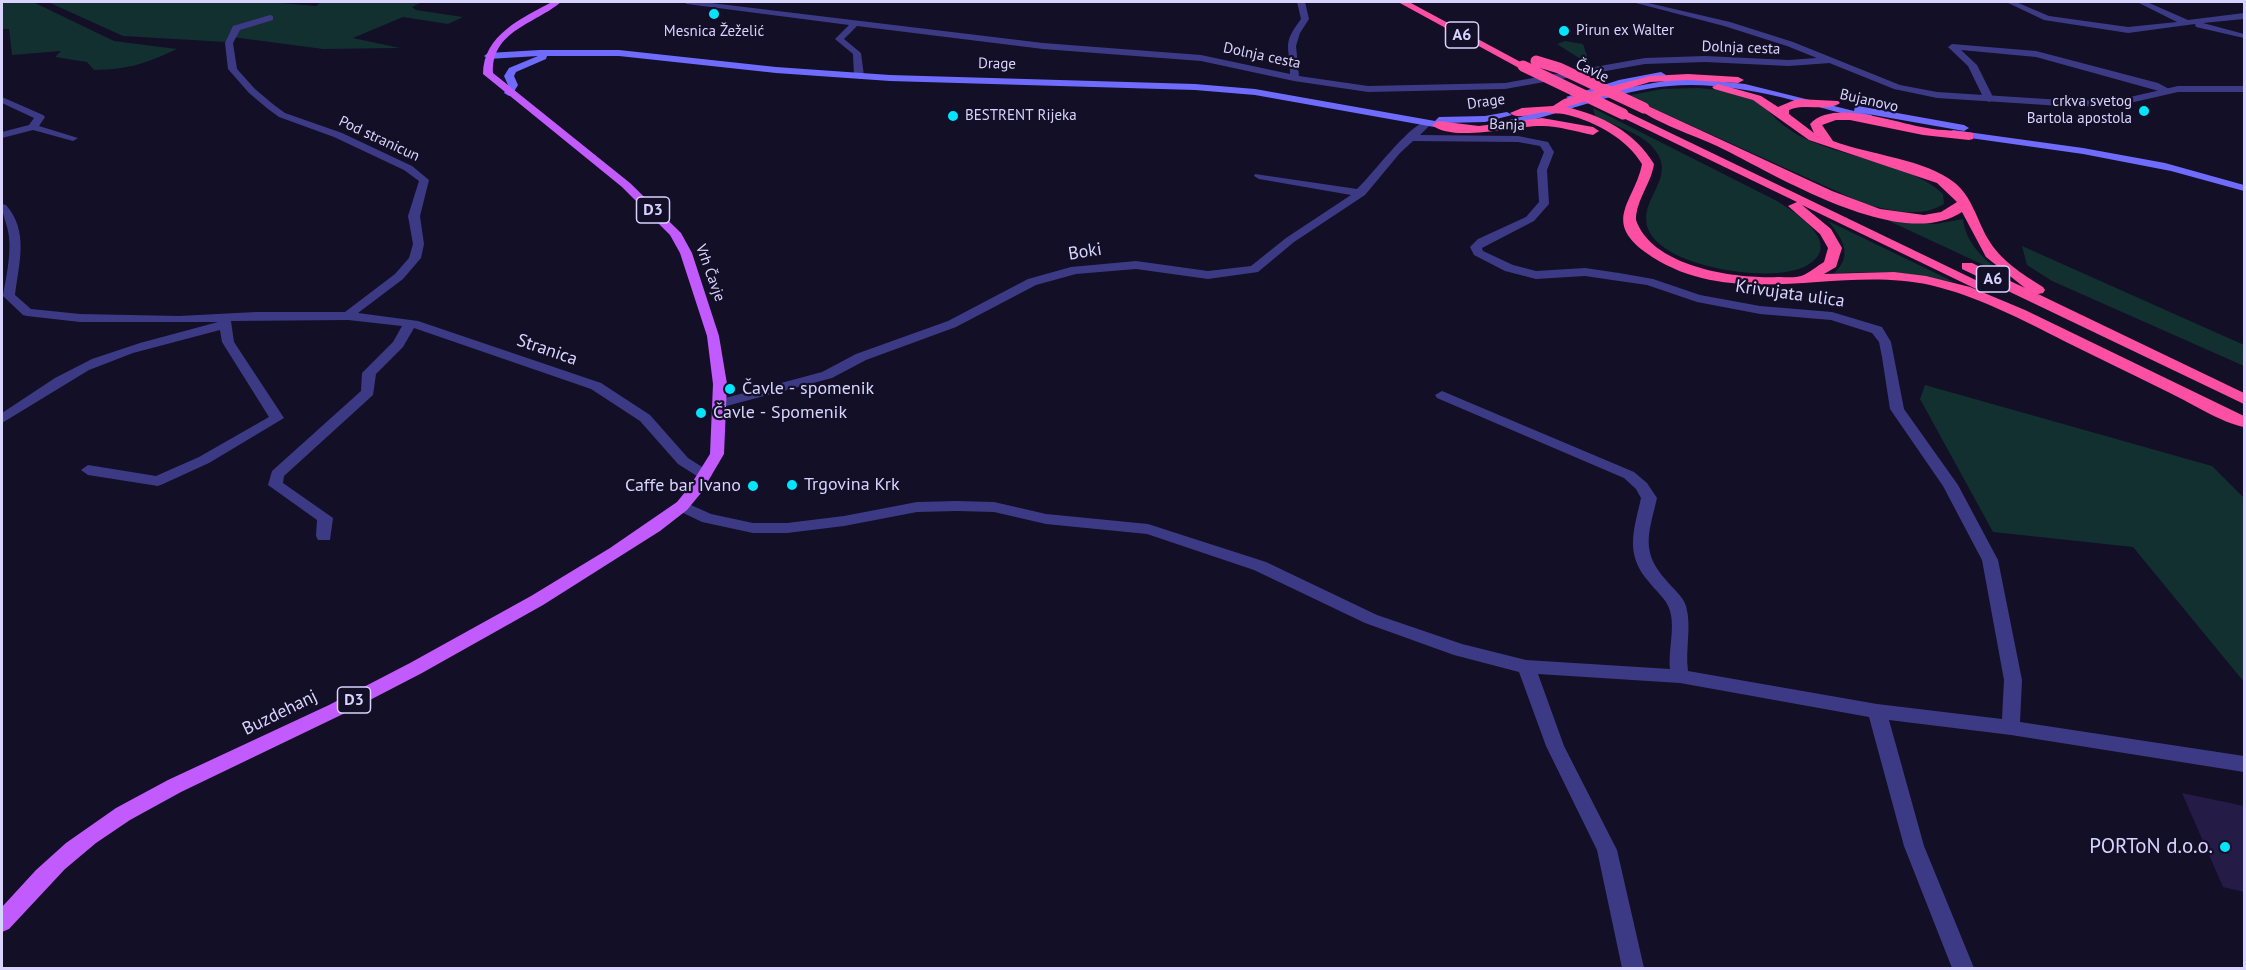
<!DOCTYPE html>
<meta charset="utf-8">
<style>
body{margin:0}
#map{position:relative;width:2246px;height:970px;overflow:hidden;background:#130f26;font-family:"PT Sans",sans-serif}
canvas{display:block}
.frame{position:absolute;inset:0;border:3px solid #d9d4ff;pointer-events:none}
</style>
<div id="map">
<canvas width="2246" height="970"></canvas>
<div class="frame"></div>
</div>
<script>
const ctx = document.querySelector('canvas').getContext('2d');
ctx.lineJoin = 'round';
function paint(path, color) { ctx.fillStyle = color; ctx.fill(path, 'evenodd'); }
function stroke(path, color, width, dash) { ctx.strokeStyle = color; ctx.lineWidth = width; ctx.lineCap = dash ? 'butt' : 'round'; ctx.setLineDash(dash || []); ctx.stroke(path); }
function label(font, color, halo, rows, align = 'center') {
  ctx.font = font + ' "PT Sans",sans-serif'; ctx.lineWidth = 4.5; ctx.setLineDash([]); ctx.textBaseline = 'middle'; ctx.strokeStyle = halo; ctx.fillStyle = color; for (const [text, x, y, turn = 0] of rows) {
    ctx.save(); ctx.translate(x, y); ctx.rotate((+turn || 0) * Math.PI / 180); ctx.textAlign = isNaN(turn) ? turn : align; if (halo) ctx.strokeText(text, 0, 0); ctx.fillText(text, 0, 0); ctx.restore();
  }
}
const green = new Path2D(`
 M 2,2 L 33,2 L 114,41 L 177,49 C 144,64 131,69 94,70 L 87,62 L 55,57 L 61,51 L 12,55 L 9,29 L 2,29 Z
 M 48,2 L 269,2 L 316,6 L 321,2 L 422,2 L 412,7 L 416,10 L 463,17 L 448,24 L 403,17 L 353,38 L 400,48 L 323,49 L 232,37 L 226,42 L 123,36 Z
 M 1565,41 L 1583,44 L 1590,65 L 1557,44 Z
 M 1699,88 C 1719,90 1749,93 1764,107 C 1777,120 1787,130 1804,138 C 1846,159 1909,162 1943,194 L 1944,204 C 1920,219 1890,210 1865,204 L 1626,96 L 1662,89 Z
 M 1593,108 L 1777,201 C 1797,213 1845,245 1806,266 C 1773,284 1666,268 1649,231 C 1636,201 1675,181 1657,153 C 1645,133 1615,127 1595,116 Z
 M 1963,219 C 1966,244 1984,259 2003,274 L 1887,220 L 1936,224 Z
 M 1828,221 L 1954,282 L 1892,272 L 1834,273 C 1854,255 1842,238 1828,221 Z
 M 2022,246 L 2244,345 L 2244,366 L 2052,281 L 2027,265 Z
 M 1925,385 L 2212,466 L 2244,498 L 2244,682 L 2133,547 L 1993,532 L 1920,399 Z`);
const building = new Path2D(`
 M 2182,793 L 2244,806 L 2244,892 L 2223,887 Z`);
const minor = new Path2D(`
 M 683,2 L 703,2 L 1043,43 L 1201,55 L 1290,74 C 1291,46 1280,47 1301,19 L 1297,2 L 1305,2 L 1309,19 L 1300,33 L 1296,46 L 1299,76 L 1368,86 L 1505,83 L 1645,58 L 1705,56 L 1789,60 L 1830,57 L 1834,60 L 1830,63 L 1789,66 L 1705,62 L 1645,64 L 1505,89 L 1368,92 L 1294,81 L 1201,61 L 1043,49 L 857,26 L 844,39 L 861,53 L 864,76 L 859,79 L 854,76 L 853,54 L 835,39 L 849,25 L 687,4 Z
 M 2006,2 L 2016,2 L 2049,16 L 2128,27 L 2177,22 L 2137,2 L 2147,2 L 2188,20 L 2244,13 L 2244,19 L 2203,23 L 2244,34 L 2244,38 L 2196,27 L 2195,24 L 2128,33 L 2044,20 Z
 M 270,15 L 273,16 L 273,20 L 240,30 L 233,43 L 237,69 L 255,89 L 274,105 L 285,113 L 342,133 L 412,166 L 429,180 L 420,216 L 424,244 L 421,258 L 403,279 L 358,313 L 418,321 L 601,383 L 650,415 L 688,458 L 710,472 L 712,475 L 710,478 L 700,478 L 678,464 L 640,421 L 591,389 L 414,328 L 403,347 L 376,374 L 373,395 L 284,476 L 283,483 L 333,518 L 330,540 L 318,540 L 316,536 L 317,520 L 268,485 L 272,471 L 361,391 L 362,373 L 393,342 L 402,326 L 348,320 L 231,321 L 234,342 L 284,418 L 209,463 L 163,484 L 158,486 L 88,475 L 81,470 L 88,465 L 156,476 L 199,457 L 269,417 L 222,342 L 220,330 L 133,353 L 89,370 L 2,423 L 2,413 L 55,378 L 92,359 L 140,343 L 218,322 L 80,322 L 27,316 L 23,315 L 3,296 C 6,277 11,257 9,237 C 8,225 2,216 2,204 L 6,205 C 29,231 19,263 15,295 L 31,309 L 80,314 L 179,316 L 256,312 L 345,312 L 395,274 L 409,258 L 413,244 L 408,216 L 419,181 L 404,170 L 334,137 L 279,117 L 268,109 L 249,93 L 228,69 L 225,43 L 233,26 Z
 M 1952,44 L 2036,51 L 2158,83 L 2171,90 L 2166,93 L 2036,57 L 1961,50 L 1977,65 L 1994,99 L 1989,102 L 1984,99 L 1968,66 L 1948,47 Z
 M 2,97 L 43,115 L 45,117 L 39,126 L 78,138 L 73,141 L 33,130 L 2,138 L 2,132 L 29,125 L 34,118 L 2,103 Z
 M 1426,121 L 1431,124 L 1420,135 L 1518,136 L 1548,142 L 1554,152 L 1547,170 L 1549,204 L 1534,221 L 1482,248 L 1483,251 L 1513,265 L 1536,271 L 1585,268 L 1619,273 L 1653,279 L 1700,295 L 1760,306 L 1832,312 L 1882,327 L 1891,342 L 1904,409 L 1958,485 L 1998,560 L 2022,680 L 2020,722 L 2244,756 L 2244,772 L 2011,735 L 1889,720 L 1924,846 L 1974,968 L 1952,968 L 1904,846 L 1869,717 L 1680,683 L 1538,674 L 1564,746 L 1617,850 L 1644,968 L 1622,968 L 1597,850 L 1546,746 L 1519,672 L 1454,655 L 1365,623 L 1254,570 L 1147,534 L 1046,524 L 994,512 L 957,511 L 917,512 L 844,526 L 787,533 L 753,533 L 702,522 L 677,510 L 674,506 L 682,501 L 711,514 L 753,523 L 787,523 L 844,516 L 917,502 L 957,501 L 994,502 L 1046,514 L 1148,524 L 1266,562 L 1377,615 L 1462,644 L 1526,660 L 1670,669 C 1668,649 1676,626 1669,608 C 1666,599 1655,590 1649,582 C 1624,554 1634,530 1641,498 L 1636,489 L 1624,478 L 1437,398 L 1435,395 L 1442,391 L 1634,472 L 1647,483 L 1657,498 C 1649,533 1640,551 1666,580 C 1672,588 1683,596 1686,606 C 1692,627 1685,649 1688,671 L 1877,704 L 2002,719 L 2004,680 L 1982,560 L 1943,486 L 1890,409 L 1882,357 L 1879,342 L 1872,333 L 1831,320 L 1760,314 L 1697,302 L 1647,285 L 1619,281 L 1585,276 L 1536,279 L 1505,271 L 1474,255 L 1470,247 L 1478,239 L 1526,217 L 1539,202 L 1537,170 L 1544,152 L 1540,146 L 1518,142 L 1413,141 L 1400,153 L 1365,195 L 1294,242 L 1258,272 L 1208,279 L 1136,269 L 1076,274 L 1036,285 L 956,327 L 866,360 L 832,378 L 719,408 L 712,404 L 714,401 L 822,372 L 856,354 L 948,321 L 1028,279 L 1071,267 L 1136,261 L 1208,271 L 1251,266 L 1286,238 L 1351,195 L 1259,179 L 1254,176 L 1255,174 L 1357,189 C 1375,172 1405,129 1426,121 Z`);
const tertiary = new Path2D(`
 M 1632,2 L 1644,2 L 1730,22 L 1793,42 L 1900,85 L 1937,92 L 2077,101 L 2130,97 L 2178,86 L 2244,86 L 2244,92 L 2178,92 L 2130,103 L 2077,107 L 1937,98 L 1894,89 L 1787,46 L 1724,26 Z`);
const secondary = new Path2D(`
 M 540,50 L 619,50 L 776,67 L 890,75 L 1195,84 L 1255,89 L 1435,121 L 1439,117 L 1485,116 L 1507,112 L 1512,115 L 1485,122 L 1444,123 L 1455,125 L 1456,127 L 1451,130 L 1255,95 L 1195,90 L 890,81 L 776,73 L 619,56 L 547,56 L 546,59 L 516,72 L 514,76 L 518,85 L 512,95 L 509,96 L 504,93 L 508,85 L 504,76 L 509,68 L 538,56 L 488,59 L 484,56 L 488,53 Z
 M 1661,72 L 1666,75 L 1664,77 L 1623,85 L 1571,100 L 1566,97 L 1619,80 Z
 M 1695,79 L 1745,84 L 1854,111 L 1855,107 L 1858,106 L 1964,125 L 1969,128 L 1964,131 L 1862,113 L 1871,115 L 1873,117 L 1868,120 C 1803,104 1737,80 1669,86 C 1617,91 1568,111 1518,124 L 1496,128 L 1491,125 L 1626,88 L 1670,80 Z
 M 1953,130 L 2083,148 L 2165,163 L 2244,185 L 2244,191 L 2171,171 L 2083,154 L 1949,135 L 1948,133 Z`);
const primary = new Path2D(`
 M 552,2 L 561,2 C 535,24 491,31 493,73 L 630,183 L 681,233 L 692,253 L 719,336 L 727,384 L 724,454 L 701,493 L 687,510 L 660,531 L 543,605 L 422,673 L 341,715 L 181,792 L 130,820 L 96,843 L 65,869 L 9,929 L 2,932 L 2,907 L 36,870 L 66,843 L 116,808 L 168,780 L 329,705 L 410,663 L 531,596 L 610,548 L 677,502 L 690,486 L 710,454 L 713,384 L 707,336 L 680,253 L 670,235 L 622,187 L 483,74 C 483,35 522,18 552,2 Z`);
const motorway = new Path2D(`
 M 1398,2 L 1409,2 L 1528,66 L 1519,68 Z
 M 1688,74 L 1738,77 L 1744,80 L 1738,83 L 1688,80 L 1650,82 L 1566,107 C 1601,115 1635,132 1654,164 C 1651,184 1636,200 1636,220 C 1652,267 1735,279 1778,277 C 1785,277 1795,278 1801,276 C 1808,274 1817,266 1824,262 L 1828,248 L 1820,234 L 1788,206 L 1797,202 L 1619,116 L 1619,112 L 1627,112 L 1988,286 L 1981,290 L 1976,289 L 1802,205 L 1831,229 L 1842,248 L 1836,267 L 1824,274 L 1894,272 L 1926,276 L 1970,287 L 2025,310 L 2244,416 L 2244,427 C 2220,422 2193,404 2170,393 C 2135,376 2099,358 2064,341 C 2021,319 1977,296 1930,285 C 1836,264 1731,314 1645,252 C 1602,220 1635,201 1642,164 C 1627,139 1596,122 1568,115 C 1562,113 1557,114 1551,113 C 1538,109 1520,122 1510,113 L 1522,108 L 1553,106 L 1564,99 L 1650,76 Z
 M 1718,84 L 1761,96 L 1778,107 L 1797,99 L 1838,101 L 1840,103 C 1828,112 1804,103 1789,110 L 1789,114 L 1814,133 L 1810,124 C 1834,98 1897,124 1927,128 C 1942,131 1958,130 1973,133 L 1973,139 L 1969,140 L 1923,135 L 1850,120 L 1836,120 L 1822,125 L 1833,141 C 1869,155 1926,159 1955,183 C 1972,197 1977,220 1988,239 C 2000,260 2022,274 2043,287 L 2045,290 L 2043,293 L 2038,294 L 2244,393 L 2244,404 L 1962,269 L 1962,263 L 1972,263 L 2025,288 L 1986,257 L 1962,212 C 1900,253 1775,174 1717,146 C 1698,137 1651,121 1638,108 L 1648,106 L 1832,191 L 1880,209 L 1924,215 L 1941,212 L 1957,202 L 1937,183 L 1809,140 L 1753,100 L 1714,89 L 1712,87 Z
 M 1542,118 L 1593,127 L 1599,131 L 1593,135 C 1577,132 1559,126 1542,126 C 1517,125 1453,143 1432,125 L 1438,121 L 1479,126 Z`);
const motorwayBridge = new Path2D(`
 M 1536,61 L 1559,68 L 1644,108
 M 1523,66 L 1623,114`);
const markers = [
 [714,14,6,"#00e5ff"],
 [1564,31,6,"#00e5ff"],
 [2144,111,6,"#00e5ff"],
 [953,116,6,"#00e5ff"],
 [730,389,6,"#00e5ff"],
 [701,413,6,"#00e5ff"],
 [792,485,6,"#00e5ff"],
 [753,486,6,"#00e5ff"],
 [2225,847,6,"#00e5ff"]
];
const farPoinames = [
 ["Pirun ex Walter",1576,31],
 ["Mesnica Žeželić",714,32,"center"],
 ["crkva svetog",2132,102,"right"],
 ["Bartola apostola",2132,119,"right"],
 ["BESTRENT Rijeka",965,116]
];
const farStreetnames = [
 ["Dolnja cesta",1741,48,2],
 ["Dolnja cesta",1262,56,12],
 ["Drage",997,64,1],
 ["Čavle",1592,71,26],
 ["Bujanovo",1869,101,13],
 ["Drage",1486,102,-8],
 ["Banja",1507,125,2],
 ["Pod stranicun",379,139,25],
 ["Vrh Čavje",710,273,70]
];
const shields = [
 [1462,35,33],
 [653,210,33],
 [1993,279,33],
 [354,700,33]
];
const shieldNames = [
 ["A6",1462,35],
 ["D3",653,210],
 ["A6",1993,279],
 ["D3",354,700]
];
const streetNames = [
 ["Boki",1085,252,-9],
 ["Krivujata ulica",1790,294,8],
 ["Stranica",547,350,19],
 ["Buzdehanj",280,713,-26]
];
const poiNames = [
 ["Čavle - spomenik",742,389],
 ["Čavle - Spomenik",713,413],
 ["Trgovina Krk",804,485],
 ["Caffe bar Ivano",741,486,"right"]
];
const nearPoinames = [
 ["PORToN d.o.o.",2213,847]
];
paint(green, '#12302f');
paint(building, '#241b47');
paint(minor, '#3d3a85');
paint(tertiary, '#3d3a85');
paint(secondary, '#6f6bff');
paint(primary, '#c25bff');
paint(motorway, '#ff4fa3');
stroke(motorwayBridge, '#ff4fa3', 11);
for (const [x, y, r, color] of markers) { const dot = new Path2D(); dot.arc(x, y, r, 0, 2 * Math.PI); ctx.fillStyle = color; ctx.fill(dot); stroke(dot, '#130f26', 2); }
label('15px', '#d9d4ff', '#130f26', farPoinames, 'left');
label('15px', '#d9d4ff', '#130f26', farStreetnames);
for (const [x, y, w] of shields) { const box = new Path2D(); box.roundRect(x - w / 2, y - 13, w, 26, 4.5); ctx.fillStyle = '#130f26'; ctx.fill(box); stroke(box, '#d9d4ff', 1.5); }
label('bold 16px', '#d9d4ff', null, shieldNames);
label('18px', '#d9d4ff', '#130f26', streetNames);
label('18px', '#d9d4ff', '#130f26', poiNames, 'left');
label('21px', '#d9d4ff', '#130f26', nearPoinames, 'right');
</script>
